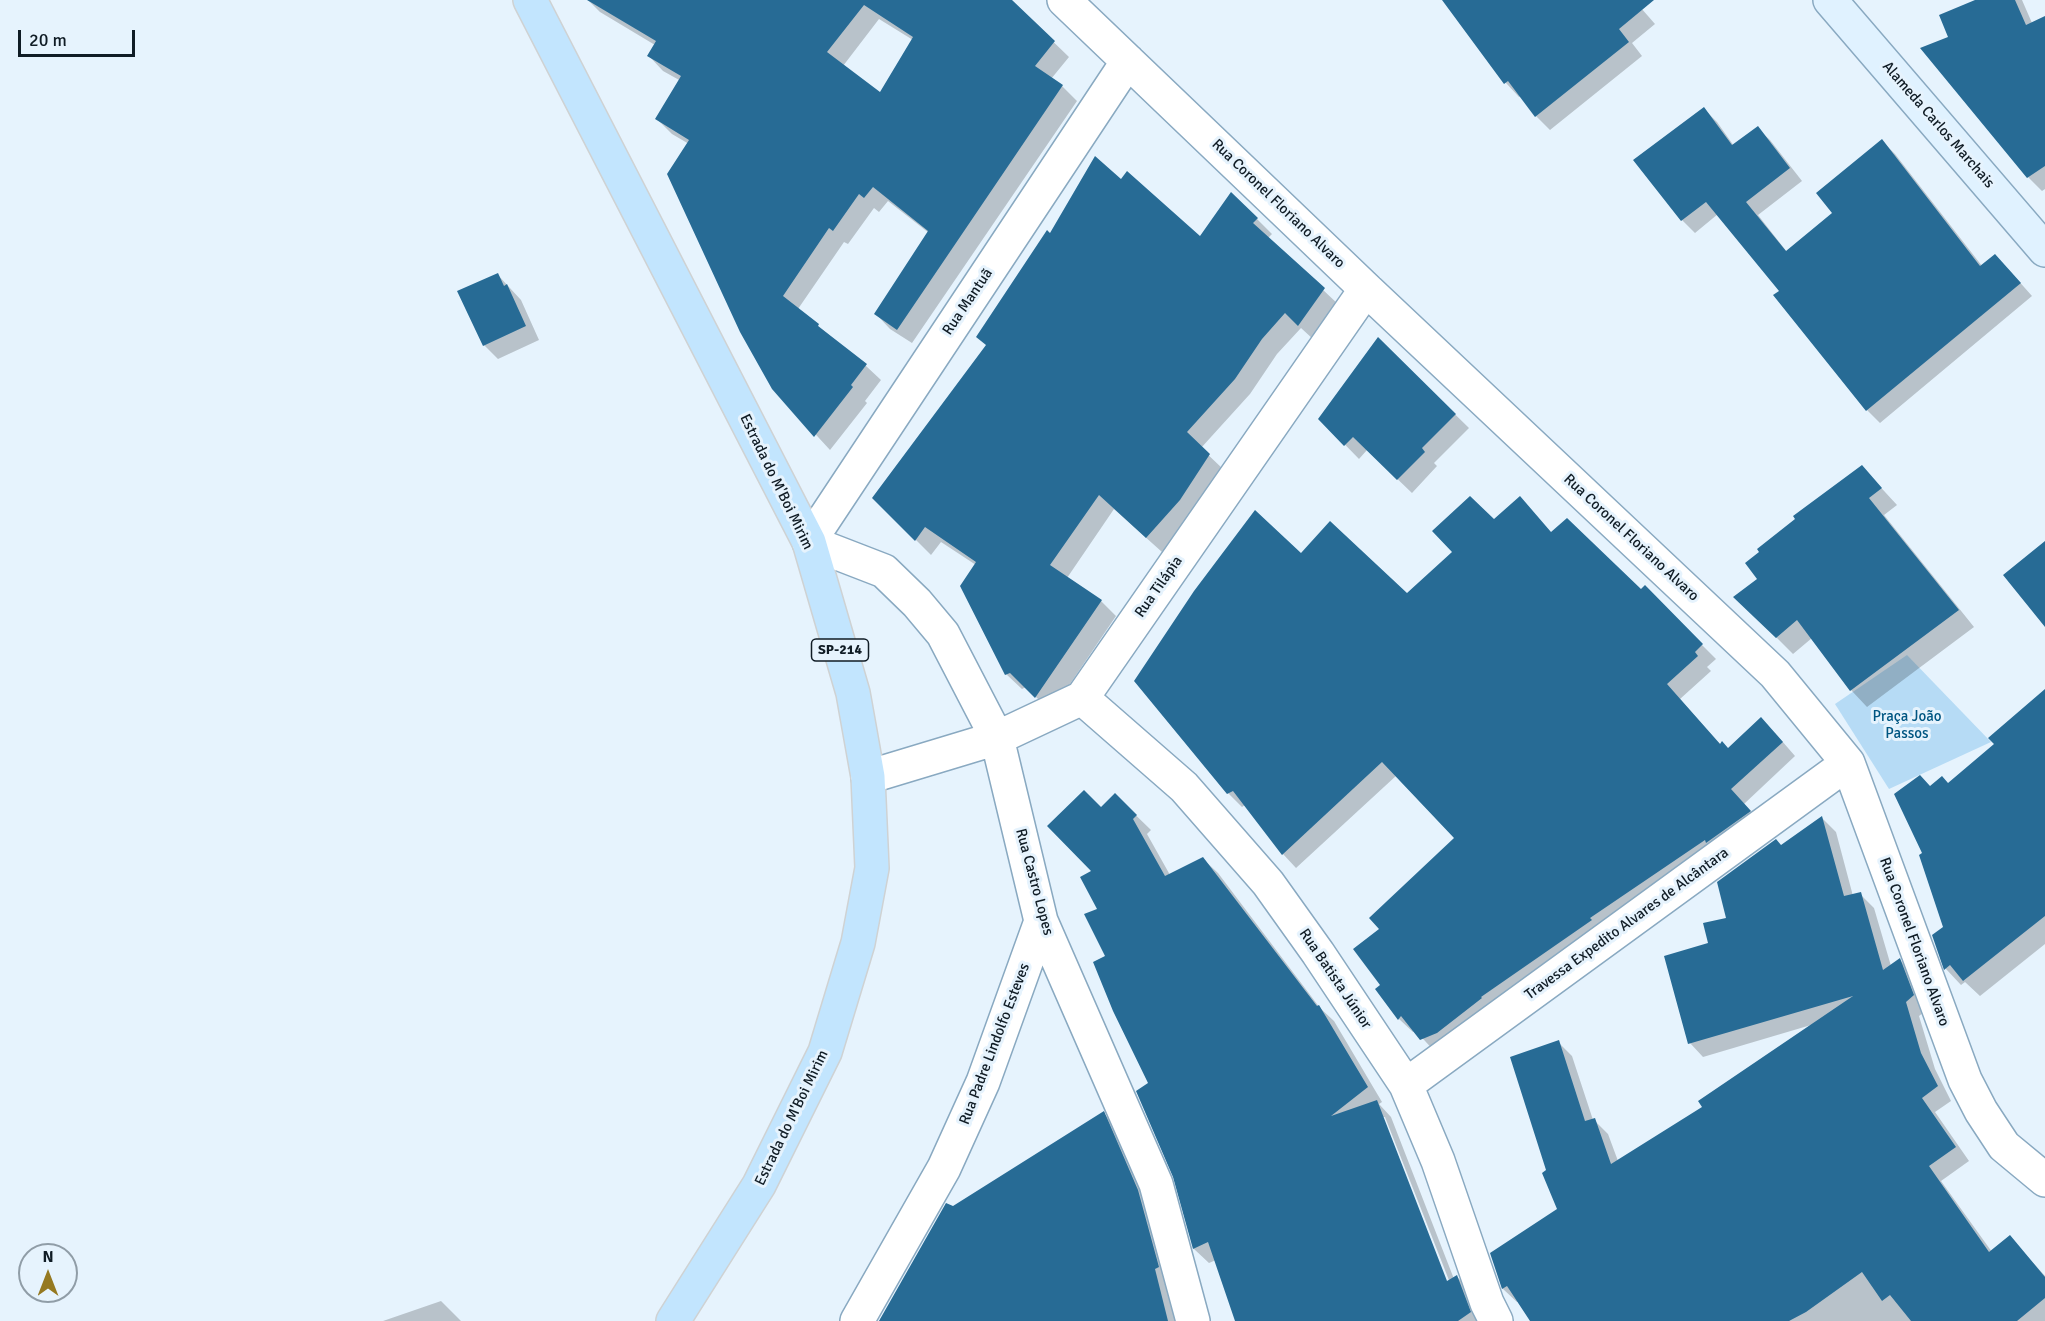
<!DOCTYPE html>
<meta charset="utf-8">
<style>
body{margin:0}
#map{position:relative;width:2045px;height:1321px;overflow:hidden;background:#e6f3fd;font-family:Signika,sans-serif}
canvas{display:block}
.north{position:absolute;left:18px;top:1243px;width:60px;height:60px;box-sizing:border-box;background:#e6f3fd;border:2px solid #909da7;border-radius:50%;rotate:0deg;font-size:16px;font-weight:700;line-height:24px;text-align:center;color:#101c25}
.north::after{content:'';display:block;margin:auto;width:21px;height:27px;background:#957921;clip-path:polygon(50% 0,100% 100%,50% 72%,0 100%)}
.scale{position:absolute;left:18px;top:30px;width:117px;height:27px;box-sizing:border-box;border:3px solid #101c25;border-top:0;padding-left:8px;font-size:18px;line-height:21px;white-space:nowrap;color:#101c25;-webkit-text-stroke:4px #e6f3fd;paint-order:stroke}
</style>
<div id="map">
<canvas width="2045" height="1321"></canvas>
<div class="north">N</div>
<div class="scale">20 m</div>
</div>
<script>
const ctx = document.querySelector('canvas').getContext('2d');
ctx.lineJoin = 'round';
function paint(path, color) { ctx.fillStyle = color; ctx.fill(path, 'evenodd'); }
function stroke(path, color, width, dash) { ctx.strokeStyle = color; ctx.lineWidth = width; ctx.lineCap = dash ? 'butt' : 'round'; ctx.setLineDash(dash || []); ctx.stroke(path); }
function label(font, color, halo, rows, align = 'center') {
  ctx.font = font + ' Signika,sans-serif'; ctx.lineWidth = 6; ctx.setLineDash([]); ctx.textBaseline = 'middle'; ctx.strokeStyle = halo; ctx.fillStyle = color; for (const [text, x, y, turn = 0] of rows) {
    ctx.save(); ctx.translate(x, y); ctx.rotate((+turn || 0) * Math.PI / 180); ctx.textAlign = isNaN(turn) ? turn : align; if (halo) ctx.strokeText(text, 0, 0); ctx.fillText(text, 0, 0); ctx.restore();
  }
}
const green = new Path2D(`
 M 1907,655 L 1991,742 L 1889,789 L 1835,704 Z`);
const shadow = new Path2D(`
 M 588,0 L 1010,0 L 1069,57 L 1051,79 L 1062,86 L 1077,101 L 912,343 L 890,329 L 876,314 L 929,233 L 888,201 L 879,212 L 874,208 L 848,244 L 844,242 L 798,309 L 866,366 L 881,380 L 865,401 L 867,403 L 830,450 L 773,388 L 689,144 L 672,134 L 657,119 L 681,81 L 663,71 L 649,56 L 655,45 L 600,12 ZM 879,19 L 913,40 L 881,95 L 843,66 Z
 M 1446,0 L 1634,0 L 1655,24 L 1632,43 L 1642,56 L 1550,130 L 1536,116 L 1521,96 L 1519,97 L 1506,83 Z
 M 1979,0 L 2022,0 L 2032,23 L 2045,18 L 2045,189 L 2042,191 L 2028,177 L 1950,38 Z
 M 1704,109 L 1717,122 L 1734,146 L 1757,128 L 1770,140 L 1802,181 L 1758,215 L 1787,252 L 1834,214 L 1882,141 L 1895,154 L 1982,266 L 2008,269 L 2032,296 L 1880,423 L 1867,410 L 1775,296 L 1781,291 L 1718,214 L 1695,233 L 1682,220 Z
 M 1121,181 L 1201,238 L 1257,219 L 1272,234 L 1268,238 L 1339,305 L 1314,340 L 1301,328 L 1277,354 L 1250,394 L 1201,448 L 1224,470 L 1195,515 L 1162,552 L 1114,509 L 1067,578 L 1101,601 L 1116,616 L 1051,712 L 1026,687 L 1022,689 L 1006,674 L 976,565 L 941,542 L 931,555 L 874,498 L 987,346 L 1050,235 Z
 M 497,274 L 521,300 L 539,340 L 498,359 L 484,345 Z
 M 1378,339 L 1469,428 L 1434,463 L 1437,466 L 1412,493 L 1367,450 L 1359,459 L 1320,419 Z
 M 1862,467 L 1897,505 L 1884,515 L 1974,627 L 1867,707 L 1851,690 L 1812,638 L 1793,654 L 1736,597 L 1759,579 Z
 M 1494,521 L 1552,533 L 1641,591 L 1645,588 L 1716,659 L 1707,667 L 1711,671 L 1680,699 L 1721,745 L 1728,749 L 1775,733 L 1795,756 L 1744,804 L 1763,825 L 1436,1053 L 1415,1030 L 1413,1032 L 1399,1019 L 1377,990 L 1382,986 L 1381,930 L 1456,838 L 1397,775 L 1296,868 L 1283,854 L 1245,805 L 1242,807 L 1228,793 L 1301,555 L 1407,595 Z
 M 2045,691 L 2045,944 L 1980,996 L 1965,982 L 1961,985 L 1946,969 L 1933,936 L 1945,927 L 1923,853 L 1931,788 L 1948,785 L 1996,744 Z
 M 1115,795 L 1151,830 L 1147,834 L 1170,875 L 1203,859 L 1218,873 L 1320,1008 L 1334,1021 L 1382,1102 L 1379,1104 L 1391,1117 L 1454,1279 L 1457,1277 L 1472,1291 L 1482,1321 L 1236,1321 L 1216,1260 L 1209,1263 L 1194,1249 L 1150,1084 L 1107,957 L 1094,872 L 1101,809 ZM 1382,1117 L 1385,1117 L 1452,1288 L 1449,1289 Z
 M 1822,818 L 1836,832 L 1853,896 L 1860,894 L 1874,908 L 1891,966 L 1900,960 L 1913,974 L 1927,1010 L 1919,1016 L 1935,1069 L 1951,1101 L 1935,1112 L 1969,1161 L 1941,1181 L 1992,1252 L 2010,1237 L 2045,1276 L 2045,1321 L 1532,1321 L 1519,1301 L 1517,1302 L 1503,1289 L 1491,1254 L 1558,1210 L 1548,1171 L 1558,1042 L 1572,1056 L 1593,1120 L 1594,1120 L 1608,1134 L 1618,1161 L 1704,1107 L 1811,1025 L 1703,1057 L 1690,1043 L 1710,945 L 1781,846 Z
 M 1103,1113 L 1118,1127 L 1152,1206 L 1178,1321 L 879,1321 L 953,1207 Z
 M 441,1301 L 461,1321 L 383,1321 Z`);
const building = new Path2D(`
 M 587,0 L 1012,0 L 1055,41 L 1035,66 L 1063,85 L 897,330 L 874,314 L 928,231 L 873,187 L 864,198 L 859,194 L 833,231 L 829,228 L 783,296 L 819,324 L 818,326 L 867,364 L 851,385 L 853,387 L 814,437 L 772,389 L 740,332 L 667,174 L 689,140 L 655,119 L 681,76 L 647,56 L 656,41 ZM 864,5 L 913,37 L 880,92 L 827,52 Z
 M 1442,0 L 1654,0 L 1619,29 L 1629,42 L 1535,117 L 1508,81 L 1504,84 Z
 M 1975,0 L 2015,0 L 2026,25 L 2045,16 L 2045,166 L 2027,178 L 1920,48 L 1948,37 L 1939,15 Z
 M 1704,107 L 1732,145 L 1758,126 L 1790,168 L 1746,202 L 1786,251 L 1832,213 L 1816,193 L 1882,139 L 1980,266 L 1995,254 L 2021,283 L 1866,411 L 1773,295 L 1779,291 L 1706,202 L 1681,221 L 1633,160 Z
 M 1095,156 L 1121,179 L 1127,171 L 1200,236 L 1231,192 L 1258,218 L 1253,223 L 1325,288 L 1298,326 L 1285,313 L 1262,339 L 1235,379 L 1187,432 L 1210,454 L 1180,500 L 1146,538 L 1099,495 L 1050,565 L 1102,600 L 1035,698 L 1010,673 L 1005,675 L 960,586 L 976,562 L 925,527 L 915,541 L 872,498 L 986,345 L 976,337 L 1047,230 L 1050,233 Z
 M 498,273 L 504,286 L 507,284 L 526,326 L 483,346 L 457,291 Z
 M 1378,337 L 1456,414 L 1422,448 L 1425,452 L 1397,480 L 1353,437 L 1344,446 L 1318,419 Z
 M 1862,465 L 1882,488 L 1869,498 L 1959,610 L 1850,691 L 1797,620 L 1776,638 L 1733,597 L 1757,579 L 1745,563 L 1759,552 L 1757,549 L 1795,519 L 1793,516 Z
 M 1470,496 L 1494,519 L 1520,496 L 1551,532 L 1567,518 L 1641,589 L 1645,585 L 1703,644 L 1695,652 L 1698,656 L 1667,684 L 1720,744 L 1722,741 L 1728,748 L 1761,717 L 1783,742 L 1731,789 L 1751,811 L 1706,843 L 1705,840 L 1590,918 L 1592,920 L 1481,997 L 1482,998 L 1437,1033 L 1420,1040 L 1401,1016 L 1398,1020 L 1375,989 L 1380,985 L 1353,949 L 1379,929 L 1369,918 L 1454,838 L 1382,762 L 1282,855 L 1233,791 L 1227,794 L 1134,681 L 1194,591 L 1255,510 L 1301,553 L 1330,521 L 1407,593 L 1452,552 L 1432,531 Z
 M 2045,541 L 2045,627 L 2003,575 Z
 M 2045,689 L 2045,916 L 1963,981 L 1950,965 L 1944,970 L 1932,935 L 1943,927 L 1919,855 L 1922,853 L 1894,794 L 1920,775 L 1930,786 L 1942,776 L 1948,783 L 1994,744 L 1988,738 Z
 M 1084,790 L 1101,807 L 1115,793 L 1137,815 L 1133,819 L 1165,876 L 1203,857 L 1317,1006 L 1319,1005 L 1368,1087 L 1331,1116 L 1377,1100 L 1447,1281 L 1457,1275 L 1471,1312 L 1458,1321 L 1235,1321 L 1208,1242 L 1193,1249 L 1173,1177 L 1136,1091 L 1148,1083 L 1113,1011 L 1093,962 L 1105,956 L 1084,914 L 1097,909 L 1080,877 L 1091,871 L 1047,826 Z
 M 1822,816 L 1844,896 L 1861,892 L 1883,970 L 1900,958 L 1914,995 L 1906,1002 L 1921,1053 L 1938,1086 L 1922,1098 L 1956,1147 L 1929,1166 L 1989,1252 L 2010,1235 L 2045,1277 L 2045,1298 L 2017,1321 L 1911,1321 L 1890,1295 L 1882,1301 L 1862,1272 L 1806,1312 L 1789,1321 L 1530,1321 L 1507,1286 L 1502,1289 L 1490,1253 L 1557,1209 L 1542,1173 L 1546,1170 L 1510,1057 L 1559,1040 L 1585,1121 L 1595,1118 L 1611,1164 L 1702,1107 L 1698,1101 L 1853,996 L 1688,1044 L 1664,956 L 1708,943 L 1703,923 L 1726,918 L 1717,882 L 1776,839 L 1781,845 Z
 M 1104,1111 L 1138,1190 L 1159,1267 L 1155,1269 L 1168,1321 L 879,1321 L 946,1203 L 953,1206 Z`);
const street = new Path2D(`
 M 1064,0 L 1366,289 L 1775,674 L 1848,763 L 1965,1080 L 1981,1111 L 2004,1146 L 2045,1180
 M 1128,61 L 809,542 L 884,571 L 917,603 L 943,634 L 997,738 L 1041,921 L 1156,1184 L 1193,1321
 M 1082,698 L 1184,787 L 1268,883 L 1318,953 L 1406,1085 L 1438,1161 L 1487,1303 L 1496,1321
 M 868,777 L 997,738 L 1082,698 L 1366,289
 M 1406,1085 L 1848,763
 M 857,1321 L 944,1168 L 983,1082 L 1041,921`);
const secondary = new Path2D(`
 M 1830,0 L 2045,250`);
const primary = new Path2D(`
 M 530,0 L 809,542 L 853,693 L 868,777 L 872,868 L 858,943 L 825,1052 L 759,1185 L 673,1321`);
const shields = [
 [840,650,57]
];
const shieldNames = [
 ["SP-214",840,650]
];
const streetNames = [
 ["Alameda Carlos Marchais",1938,125,49],
 ["Rua Coronel Floriano Alvaro",1278,204,44],
 ["Rua Mantuã",968,302,-56],
 ["Estrada do M'Boi Mirim",776,482,64],
 ["Rua Coronel Floriano Alvaro",1631,538,43],
 ["Rua Tilápia",1159,587,-55],
 ["Rua Castro Lopes",1034,882,75],
 ["Travessa Expedito Alvares de Alcântara",1627,924,-36],
 ["Rua Coronel Floriano Alvaro",1914,942,70],
 ["Rua Batista Júnior",1335,979,56],
 ["Rua Padre Lindolfo Esteves",995,1044,-69],
 ["Estrada do M'Boi Mirim",792,1118,-64]
];
const parkNames = [
 ["Praça João",1907,717],
 ["Passos",1907,734]
];
paint(green, '#b6dbf5');
paint(shadow, '#0003');
paint(building, '#276b95');
stroke(street, '#89a9c1', 36);
stroke(secondary, '#89a9c1', 36);
stroke(primary, '#cfd2d3', 36);
stroke(street, '#fff', 33);
stroke(secondary, '#e0f2ff', 33);
stroke(primary, '#c2e5fe', 33);
for (const [x, y, w] of shields) { const box = new Path2D(); box.roundRect(x - w / 2, y - 11, w, 22, 4.5); ctx.fillStyle = '#e6f3fd'; ctx.fill(box); stroke(box, '#101c25', 1.5); }
label('bold 14px', '#101c25', null, shieldNames);
label('15px', '#101c25', '#e6f3fd', streetNames);
label('15px', '#005682', '#e6f3fd', parkNames);
</script>
